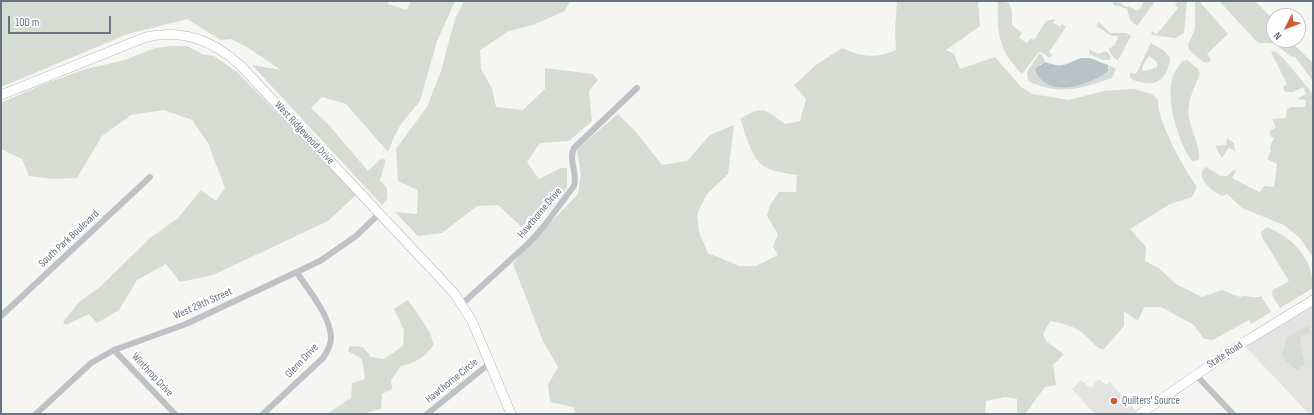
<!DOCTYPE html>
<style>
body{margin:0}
#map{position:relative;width:1314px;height:415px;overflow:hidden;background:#f5f5f2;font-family:"Sofia Sans Condensed",sans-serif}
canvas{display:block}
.frame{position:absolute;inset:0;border:2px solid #677480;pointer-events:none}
.north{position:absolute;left:1266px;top:8px;width:40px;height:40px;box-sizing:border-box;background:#fff;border:1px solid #c2c7cc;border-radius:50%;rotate:227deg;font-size:11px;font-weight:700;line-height:16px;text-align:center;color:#677480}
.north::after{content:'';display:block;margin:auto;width:14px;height:18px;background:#d05c36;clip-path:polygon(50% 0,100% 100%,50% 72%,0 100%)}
.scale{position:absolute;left:8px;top:16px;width:103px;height:18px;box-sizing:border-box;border:2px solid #677480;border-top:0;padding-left:5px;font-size:12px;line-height:14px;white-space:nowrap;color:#677480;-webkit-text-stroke:3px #fff;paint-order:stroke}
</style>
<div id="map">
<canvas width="1314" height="415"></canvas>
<div class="frame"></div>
<div class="north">N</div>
<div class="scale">100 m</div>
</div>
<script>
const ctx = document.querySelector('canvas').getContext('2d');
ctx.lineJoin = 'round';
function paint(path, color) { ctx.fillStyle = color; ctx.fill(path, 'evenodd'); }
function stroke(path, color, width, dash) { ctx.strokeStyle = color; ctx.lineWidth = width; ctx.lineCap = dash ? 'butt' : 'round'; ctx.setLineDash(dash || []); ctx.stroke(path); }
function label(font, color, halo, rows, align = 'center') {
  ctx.font = font + ' "Sofia Sans Condensed",sans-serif'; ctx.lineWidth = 4; ctx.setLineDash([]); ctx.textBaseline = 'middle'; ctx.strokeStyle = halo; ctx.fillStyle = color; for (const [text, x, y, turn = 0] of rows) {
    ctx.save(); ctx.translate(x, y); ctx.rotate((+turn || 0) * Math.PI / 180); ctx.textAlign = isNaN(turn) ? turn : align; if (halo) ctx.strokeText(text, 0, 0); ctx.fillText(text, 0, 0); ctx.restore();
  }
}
const built = new Path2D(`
 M 1313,304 L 1313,414 L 1309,414 L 1244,345 Z
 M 1099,379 L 1106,385 L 1110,382 L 1136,411 L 1131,414 L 1095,414 L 1072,389 L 1081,380 L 1090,388 Z`);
const green = new Path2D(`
 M 1,1 L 388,1 L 388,4 L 407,10 L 411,1 L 455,1 L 437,41 L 420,101 L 401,124 L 394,137 L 388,152 L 346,104 L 322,97 L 311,108 L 328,124 L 368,171 L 382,158 L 386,160 L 380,180 L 387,188 L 387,200 L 382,205 L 252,65 L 281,70 L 247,47 L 231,39 L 221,40 L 187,19 L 128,34 L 1,87 Z
 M 464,1 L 570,1 L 565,11 L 533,25 L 509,31 L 480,50 L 481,69 L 492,89 L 496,107 L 523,110 L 545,89 L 545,68 L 593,74 L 598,80 L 589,91 L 592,121 L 569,141 L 540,143 L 527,162 L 539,179 L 561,168 L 567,168 L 567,187 L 548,212 L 525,230 L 498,205 L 477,206 L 442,233 L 418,236 L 395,212 L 417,214 L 418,190 L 398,181 L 396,149 L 427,107 L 441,71 L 455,19 Z
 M 897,1 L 978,1 L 980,26 L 946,50 L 954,54 L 960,69 L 995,57 L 1021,87 L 1032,94 L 1069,100 L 1104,91 L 1134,89 L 1152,94 L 1158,100 C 1156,119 1185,171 1197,187 L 1192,197 L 1170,204 L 1130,229 L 1146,247 L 1145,261 L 1160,269 L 1176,284 L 1202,297 L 1222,290 L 1240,297 C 1247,294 1254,300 1261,296 L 1271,312 L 1251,324 L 1249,320 L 1213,340 L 1204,339 L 1194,325 L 1161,307 L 1144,307 L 1138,321 L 1124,311 L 1124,326 L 1103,350 C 1093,346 1089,337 1080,331 C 1071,325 1060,323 1050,321 L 1043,334 L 1047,342 L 1064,354 L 1053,365 L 1056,385 L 1045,387 L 1025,414 L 1017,414 L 1017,399 L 1005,397 L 986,401 L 985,414 L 576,414 L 573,407 L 550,402 L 548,385 L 558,367 L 543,341 L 513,264 L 525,249 L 578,194 L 581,175 L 577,149 L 618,114 L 636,132 L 662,165 L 687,161 L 710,135 L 734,125 L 728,174 L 707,194 L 697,214 L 699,232 L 708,253 L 739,266 L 756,266 L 778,255 L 773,247 L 778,234 L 767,216 L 770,205 L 779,192 L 796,192 L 797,175 C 786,173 770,172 761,164 C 751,156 745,131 740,119 C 765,105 763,109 785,124 L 800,121 L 806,99 L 794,85 L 816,65 L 842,48 C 861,57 877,59 896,50 L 895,30 Z
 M 998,1 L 1009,3 L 1012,11 L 1012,25 L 1022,33 L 1019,38 L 1027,43 L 1031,38 L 1034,40 L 1046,21 L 1055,19 L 1053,23 L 1060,27 L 1062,24 L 1066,27 L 1049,52 L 1052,54 L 1050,58 L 1041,52 L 1038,53 L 1022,74 C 998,49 997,34 998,1 Z
 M 1113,1 L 1118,1 L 1126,7 L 1129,6 L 1137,11 L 1140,9 L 1144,1 L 1151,1 L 1154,3 L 1137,26 L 1130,20 L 1127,9 L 1119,6 L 1113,5 Z
 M 1178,1 L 1187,1 L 1184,33 L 1176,38 L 1152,35 L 1151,31 L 1157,34 L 1178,8 L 1175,5 Z
 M 1195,1 L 1199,1 L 1228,34 L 1207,54 L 1211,59 L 1210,62 L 1203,62 L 1189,50 L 1188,45 L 1195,29 Z
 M 1219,1 L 1255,1 L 1272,18 L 1271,22 L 1274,25 L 1274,40 L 1289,40 L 1313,63 L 1313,81 L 1295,57 L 1290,56 L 1274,43 L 1258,43 Z
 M 1099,22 L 1110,33 L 1126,33 L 1131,36 L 1118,60 L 1114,58 L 1108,49 L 1114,46 L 1118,38 L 1117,36 L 1112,36 L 1096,26 Z
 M 1151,43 L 1163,50 L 1170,57 C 1170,62 1169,65 1167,70 C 1159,87 1149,84 1133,80 L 1130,77 L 1130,73 L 1136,74 ZM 1149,56 L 1157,62 L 1157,67 L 1152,69 L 1142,71 L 1143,65 Z
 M 171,46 L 187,46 L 202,54 L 214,56 L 237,72 L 357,194 L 328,221 L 213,275 L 180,282 L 166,264 L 137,280 L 119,310 L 97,323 L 89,314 L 66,325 L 63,322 L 79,302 L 100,287 L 150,238 L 178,218 L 201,190 L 216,201 L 225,188 L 208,143 L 192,120 L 164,110 L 131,115 L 102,136 L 77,178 L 53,179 L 29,176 L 22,159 L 1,149 L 1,103 L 44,84 L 86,69 L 125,60 L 155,48 Z
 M 1089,49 L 1098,54 L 1107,51 L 1111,58 L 1109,60 L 1103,60 L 1089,54 Z
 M 1275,51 L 1284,59 L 1313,94 L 1313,257 L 1300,238 L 1284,225 L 1242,208 L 1227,194 L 1223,196 C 1213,193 1193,176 1206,167 L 1221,176 L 1227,176 L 1234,170 L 1236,171 L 1232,178 L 1257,191 L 1260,192 L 1264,186 L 1274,187 L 1277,164 L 1267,159 L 1271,151 L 1270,147 L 1274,138 L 1270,136 L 1270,131 L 1276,127 L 1272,119 L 1286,118 L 1287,109 L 1291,107 L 1305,107 L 1306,100 L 1297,99 L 1306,94 L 1303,87 L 1293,92 L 1285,92 L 1283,87 L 1287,84 L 1271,52 Z
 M 1039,54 L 1042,54 L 1045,62 L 1039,65 L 1069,87 L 1092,80 L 1109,68 L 1108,65 L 1116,69 L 1112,78 C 1079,89 1061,96 1028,81 L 1027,72 Z
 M 1187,60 L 1198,69 L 1200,73 C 1194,89 1185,105 1190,122 C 1193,135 1200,146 1199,159 L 1193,162 C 1179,145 1166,102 1172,80 C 1173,74 1178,67 1182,61 Z
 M 1227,138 L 1234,143 L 1235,151 L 1229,147 L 1222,158 L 1215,146 L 1226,145 Z
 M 1267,227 C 1293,238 1313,258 1313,288 L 1280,308 L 1272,295 L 1273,290 L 1289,281 L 1262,237 L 1261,232 Z
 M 408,300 L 429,331 L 434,344 C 426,357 415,363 401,366 L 391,380 L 392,389 L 382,394 L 381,409 L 362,414 L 327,414 L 351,398 L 352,383 L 365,379 L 362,359 L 348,351 L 350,346 L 363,347 L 371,357 L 384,359 L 403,346 L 404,330 L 394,309 Z
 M 1308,326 L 1311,333 L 1301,336 L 1300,345 L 1305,364 L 1297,370 L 1286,361 L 1282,354 L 1287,337 Z`);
const water = new Path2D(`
 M 1081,58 L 1090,58 L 1108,65 L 1108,71 C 1089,86 1045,100 1035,69 L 1045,62 C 1063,69 1065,64 1081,58 Z`);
const street = new Path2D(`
 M 462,304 L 530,242 L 544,226 L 574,186 C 578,173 568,161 574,148 L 637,88
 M 1,316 L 150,177
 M 114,350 L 175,414
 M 1195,374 L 1233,414
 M 36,414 L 91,363 L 114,350 L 186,324 L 320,261 L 356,236 L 380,213
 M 263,414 L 323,358 C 327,352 331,345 331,338 C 331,317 308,289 297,273
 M 427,414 L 490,363`);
const secondary = new Path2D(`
 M 1,95 L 146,37 C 183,29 213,40 241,66 L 454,293 L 472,321 L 511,414
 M 1140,414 L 1241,344 L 1313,300`);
const markers = [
 [1114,401,4,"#d05c36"]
];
const streetNames = [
 ["West Ridgewood Drive",304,133,47],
 ["Hawthorne Drive",540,213,-50],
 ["South Park Boulevard",69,239,-43],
 ["West 29th Street",203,304,-24],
 ["State Road",1225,355,-33],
 ["Glenn Drive",302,361,-46],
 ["Winthrop Drive",152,375,47],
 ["Hawthorne Circle",452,381,-39]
];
const poiNames = [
 ["Quilters' Source",1122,401]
];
paint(built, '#e3e4e2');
paint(green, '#d6dbd3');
paint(water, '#b9c2c7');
stroke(secondary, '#b3b7bb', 10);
stroke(street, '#bec2c5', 6);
stroke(secondary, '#fff', 9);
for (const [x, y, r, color] of markers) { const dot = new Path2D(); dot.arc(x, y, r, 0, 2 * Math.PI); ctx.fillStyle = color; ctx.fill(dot); stroke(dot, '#fff', 1.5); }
label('11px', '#677480', '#fff', streetNames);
label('11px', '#677480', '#fff', poiNames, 'left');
</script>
